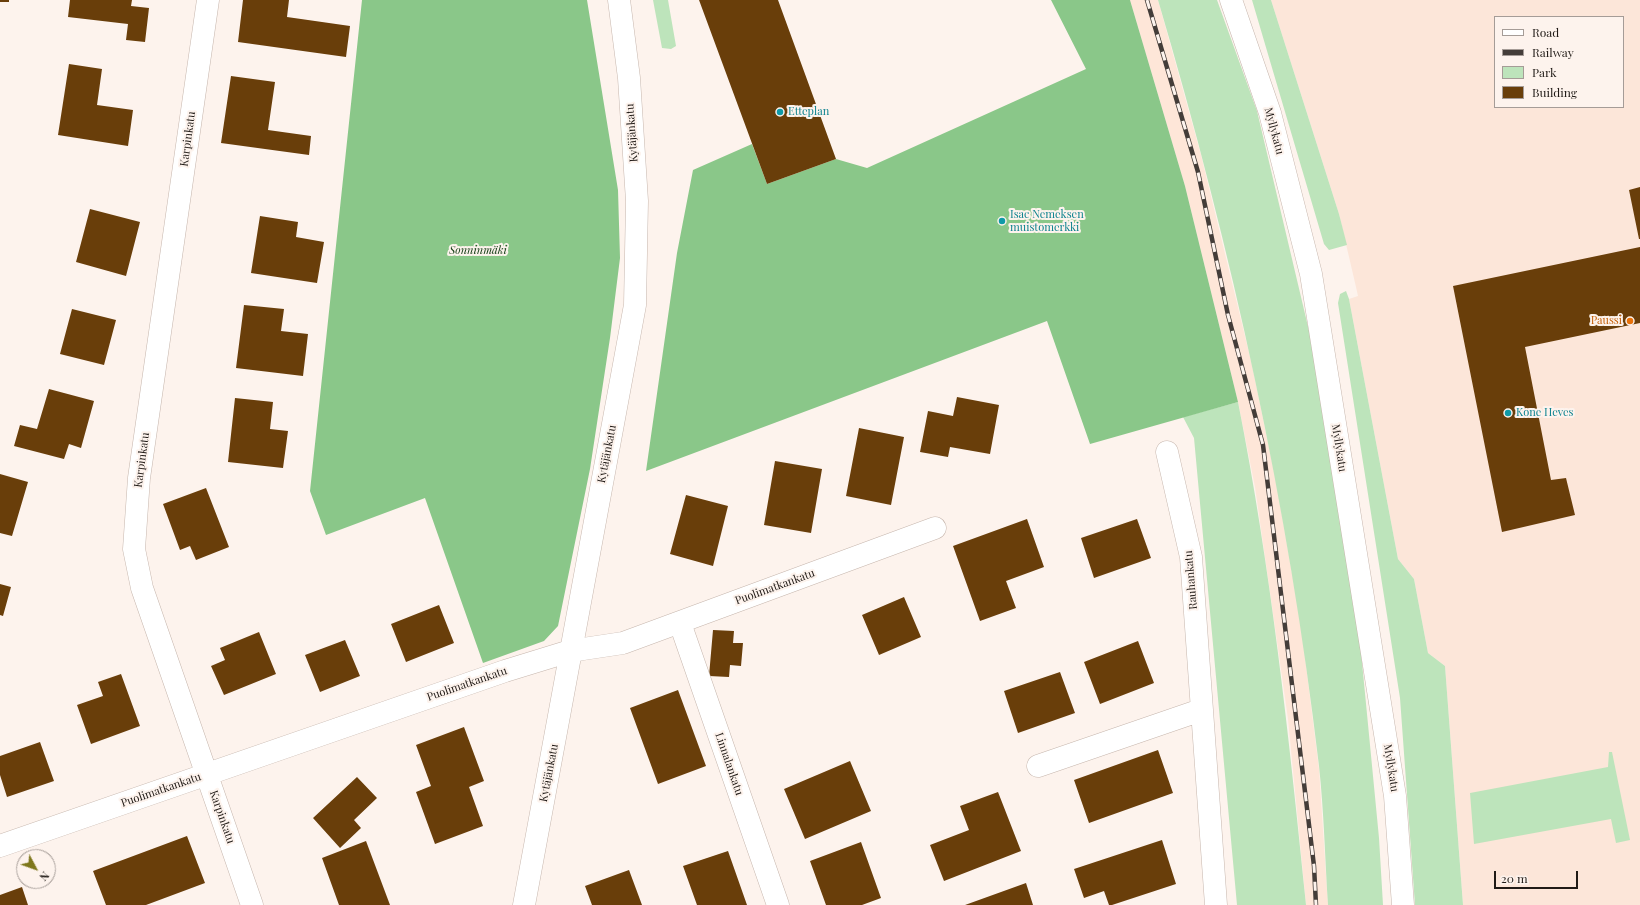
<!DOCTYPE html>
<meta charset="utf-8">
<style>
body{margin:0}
#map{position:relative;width:1640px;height:905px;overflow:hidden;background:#fdf3ed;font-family:"Playfair Display",serif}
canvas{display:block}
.legend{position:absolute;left:1494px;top:16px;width:130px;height:92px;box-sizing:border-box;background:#fdf3ed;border:1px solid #a59c97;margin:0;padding:5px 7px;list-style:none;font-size:12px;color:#201a16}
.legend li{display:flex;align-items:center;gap:8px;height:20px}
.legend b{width:20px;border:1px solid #a59c97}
.north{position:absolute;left:16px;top:849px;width:40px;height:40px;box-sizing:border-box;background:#fdf3ed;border:1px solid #a59c97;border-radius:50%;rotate:131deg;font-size:11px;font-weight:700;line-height:16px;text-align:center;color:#201a16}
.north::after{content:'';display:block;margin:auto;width:14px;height:18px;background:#7e771c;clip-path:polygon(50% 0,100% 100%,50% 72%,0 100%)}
.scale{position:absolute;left:1494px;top:871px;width:84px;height:18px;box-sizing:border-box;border:2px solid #201a16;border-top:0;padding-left:5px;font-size:12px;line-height:14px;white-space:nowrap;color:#201a16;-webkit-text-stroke:3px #fdf3ed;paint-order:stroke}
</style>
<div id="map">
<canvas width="1640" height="905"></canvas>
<ul class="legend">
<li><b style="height:5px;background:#fff"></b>Road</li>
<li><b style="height:5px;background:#443d39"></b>Railway</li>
<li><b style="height:11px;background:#bde4bb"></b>Park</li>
<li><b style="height:11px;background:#693e0a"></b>Building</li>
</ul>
<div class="north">N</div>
<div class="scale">20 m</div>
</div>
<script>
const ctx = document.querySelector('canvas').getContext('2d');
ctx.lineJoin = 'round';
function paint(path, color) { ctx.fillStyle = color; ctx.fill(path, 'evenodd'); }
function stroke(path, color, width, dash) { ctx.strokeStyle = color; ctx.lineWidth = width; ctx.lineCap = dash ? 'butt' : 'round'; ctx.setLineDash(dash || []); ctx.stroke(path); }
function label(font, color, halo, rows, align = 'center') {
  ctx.font = font + ' "Playfair Display",serif'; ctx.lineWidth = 4; ctx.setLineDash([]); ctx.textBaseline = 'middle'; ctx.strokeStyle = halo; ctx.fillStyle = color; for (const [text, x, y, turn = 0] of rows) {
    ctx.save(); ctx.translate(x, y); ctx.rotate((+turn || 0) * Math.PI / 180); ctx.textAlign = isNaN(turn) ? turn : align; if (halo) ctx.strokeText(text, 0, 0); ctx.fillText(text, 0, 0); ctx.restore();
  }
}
const built = new Path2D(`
 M 1130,0 L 1158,0 L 1201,155 L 1252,365 L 1277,486 L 1301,625 L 1319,769 L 1328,905 L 1306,905 L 1288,719 L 1255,487 L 1238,402 L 1185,186 Z`);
const industrial = new Path2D(`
 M 1271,0 L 1640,0 L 1640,905 L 1463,905 L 1445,666 L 1428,653 L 1414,579 L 1398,559 L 1349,299 L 1358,296 L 1356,287 L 1339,214 ZM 1495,17 L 1623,17 L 1623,107 L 1495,107 Z`);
const green = new Path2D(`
 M 653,0 L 668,0 L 676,46 L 671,49 L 662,48 Z
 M 1158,0 L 1217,0 L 1257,111 L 1310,335 L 1361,652 L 1379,838 L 1383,905 L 1328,905 C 1325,859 1324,812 1319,766 C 1289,506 1232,251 1158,0 Z
 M 1252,0 L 1271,0 L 1339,214 L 1347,245 L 1329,250 L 1324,244 Z
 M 1346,291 L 1349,299 L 1398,559 L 1414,579 L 1428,653 L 1445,666 L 1463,905 L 1415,905 L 1400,698 L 1338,303 L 1340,294 Z
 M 1238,402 C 1271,568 1289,737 1306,905 L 1237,905 L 1194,438 L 1183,417 Z
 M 1609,752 L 1612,752 L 1630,840 L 1616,843 L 1611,819 L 1474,844 L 1470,793 L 1608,767 Z`);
const forest = new Path2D(`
 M 362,0 L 587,0 L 618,190 L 620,258 L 610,338 L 590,469 L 558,626 L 544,641 L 483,663 L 425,498 L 326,535 L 310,491 Z
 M 1051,0 L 1130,0 L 1185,186 L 1238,402 L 1090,444 L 1047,321 L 646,471 L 677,253 L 693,170 L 752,144 L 767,184 L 836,159 L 867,168 L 1086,69 Z`);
const building = new Path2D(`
 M 0,0 L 9,0 L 9,2 L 0,2 Z
 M 70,0 L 132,0 L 131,6 L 149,8 L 145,42 L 126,40 L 128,24 L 68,17 Z
 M 243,0 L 289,0 L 287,17 L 350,26 L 346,57 L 238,42 Z
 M 699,0 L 778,0 L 836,159 L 767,184 Z
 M 69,64 L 102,69 L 97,105 L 133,110 L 128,146 L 58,135 Z
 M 231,76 L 275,82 L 268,130 L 311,136 L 309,155 L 221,143 Z
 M 1640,187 L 1640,239 L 1639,239 L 1629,190 Z
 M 90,209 L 140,222 L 126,276 L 76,262 Z
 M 260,216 L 298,222 L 296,237 L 324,242 L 317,283 L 251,273 Z
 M 1640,247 L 1640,323 L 1525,347 L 1551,480 L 1566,478 L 1575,515 L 1502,532 L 1453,286 Z
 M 244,305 L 284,309 L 281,331 L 308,334 L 303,376 L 236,368 Z
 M 72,309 L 116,320 L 104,365 L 60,354 Z
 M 49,389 L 94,401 L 81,448 L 69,444 L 64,459 L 14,446 L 20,425 L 37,429 Z
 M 957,397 L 999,405 L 990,454 L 950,447 L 948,457 L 920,452 L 928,411 L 953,416 Z
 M 235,398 L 273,402 L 270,429 L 288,431 L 283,468 L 228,462 Z
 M 859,428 L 904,437 L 891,505 L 846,496 Z
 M 775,461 L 822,469 L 811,533 L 764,525 Z
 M 0,474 L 28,482 L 12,536 L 0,533 Z
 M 206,488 L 229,547 L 196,560 L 190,546 L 180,550 L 163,504 Z
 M 686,495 L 728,506 L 713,566 L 670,554 Z
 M 1027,519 L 1044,567 L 1006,581 L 1016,608 L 980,621 L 953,546 Z
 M 1137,519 L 1151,558 L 1094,578 L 1081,538 Z
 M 0,584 L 11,587 L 3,616 L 0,615 Z
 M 904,597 L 921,637 L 879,655 L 862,615 Z
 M 439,605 L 454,643 L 406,662 L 391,624 Z
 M 713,630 L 734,631 L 733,643 L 743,643 L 741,666 L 730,665 L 729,677 L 709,676 Z
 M 259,632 L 276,674 L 224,695 L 211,666 L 225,660 L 220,648 Z
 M 345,640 L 360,676 L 320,692 L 305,655 Z
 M 1138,641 L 1154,683 L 1100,704 L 1084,662 Z
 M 1060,672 L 1075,713 L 1018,733 L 1004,691 Z
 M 121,674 L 140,726 L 91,744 L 77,705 L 103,696 L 98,682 Z
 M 678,690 L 706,766 L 658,784 L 630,708 Z
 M 464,727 L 484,781 L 469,787 L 483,826 L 435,844 L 416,792 L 431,786 L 416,745 Z
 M 40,742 L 54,781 L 7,797 L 0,775 L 0,756 Z
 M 1158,750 L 1173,793 L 1089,823 L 1074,780 Z
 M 850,761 L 871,811 L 805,839 L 784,789 Z
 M 357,777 L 377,798 L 354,820 L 361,828 L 340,848 L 313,818 Z
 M 998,792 L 1021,851 L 944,881 L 930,845 L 969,830 L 960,806 Z
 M 187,836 L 205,883 L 146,905 L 106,905 L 93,871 Z
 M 1162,840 L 1176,884 L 1112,905 L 1109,905 L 1104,891 L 1084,898 L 1074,869 Z
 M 366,841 L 390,905 L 339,905 L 322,858 Z
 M 861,842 L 881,898 L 862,905 L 826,905 L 810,861 Z
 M 728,851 L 747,905 L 697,905 L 683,866 Z
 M 629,870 L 642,905 L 592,905 L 585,886 Z
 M 1026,883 L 1033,905 L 965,905 Z
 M 22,887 L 28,905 L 0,905 L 0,895 Z`);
const street = new Path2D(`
 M 208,0 L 139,478 L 134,549 L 142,588 L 252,905
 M 1231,0 L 1270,113 L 1311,274 L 1395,796 L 1403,905
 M 1167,452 L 1191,557 L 1216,905
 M 680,623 L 778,905
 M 1038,766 L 1201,710
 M 0,846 L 505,671 L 570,651 L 623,643 L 935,528`);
const secondary = new Path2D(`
 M 524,905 L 635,305 L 637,201 L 629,78 L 619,0`);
const rail = new Path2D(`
 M 1147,0 L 1198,172 L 1228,315 L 1263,445 L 1314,866 L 1316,905`);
const markers = [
 [780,112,4,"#0f9aa8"],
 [1002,221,4,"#0f9aa8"],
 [1630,321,4,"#e8710a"],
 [1508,413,4,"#0f9aa8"]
];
const cultureNames = [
 ["Etteplan",788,112],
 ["Isac Nemeksen",1010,215],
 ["muistomerkki",1010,228],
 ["Kone Heves",1516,413]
];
const streetNames = [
 ["Myllykatu",1274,131,75],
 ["Kytäjänkatu",632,133,-94],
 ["Karpinkatu",188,139,-82],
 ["Myllykatu",1339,448,81],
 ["Kytäjänkatu",607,454,-79],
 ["Karpinkatu",142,460,-82],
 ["Rauhankatu",1191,580,-95],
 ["Puolimatkankatu",775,587,-20],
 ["Puolimatkankatu",467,684,-19],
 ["Linnalankatu",729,764,71],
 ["Myllykatu",1391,768,81],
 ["Kytäjänkatu",549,773,-79],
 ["Puolimatkankatu",161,790,-19],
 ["Karpinkatu",222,817,71]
];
const parkNames = [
 ["Sonninmäki",478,251]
];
const foodNames = [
 ["Paussi",1622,321]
];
paint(built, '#fee6d8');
paint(industrial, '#fce6d9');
paint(green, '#bde4bb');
paint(forest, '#8ac789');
paint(building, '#693e0a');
stroke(street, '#c6b6ad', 23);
stroke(secondary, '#c6b6ad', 23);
stroke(street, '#fff', 22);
stroke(secondary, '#fff', 22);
stroke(rail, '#443d39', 4.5);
stroke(rail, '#fdf3ed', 3, [9]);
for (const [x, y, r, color] of markers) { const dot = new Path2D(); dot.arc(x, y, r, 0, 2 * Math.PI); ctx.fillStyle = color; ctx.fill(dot); stroke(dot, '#fdf3ed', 1.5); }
label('11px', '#0d838f', '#fdf3ed', cultureNames, 'left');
label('11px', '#201a16', '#fdf3ed', streetNames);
label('italic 11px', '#0e3910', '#fdf3ed', parkNames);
label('11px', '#c56008', '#fdf3ed', foodNames, 'right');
</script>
